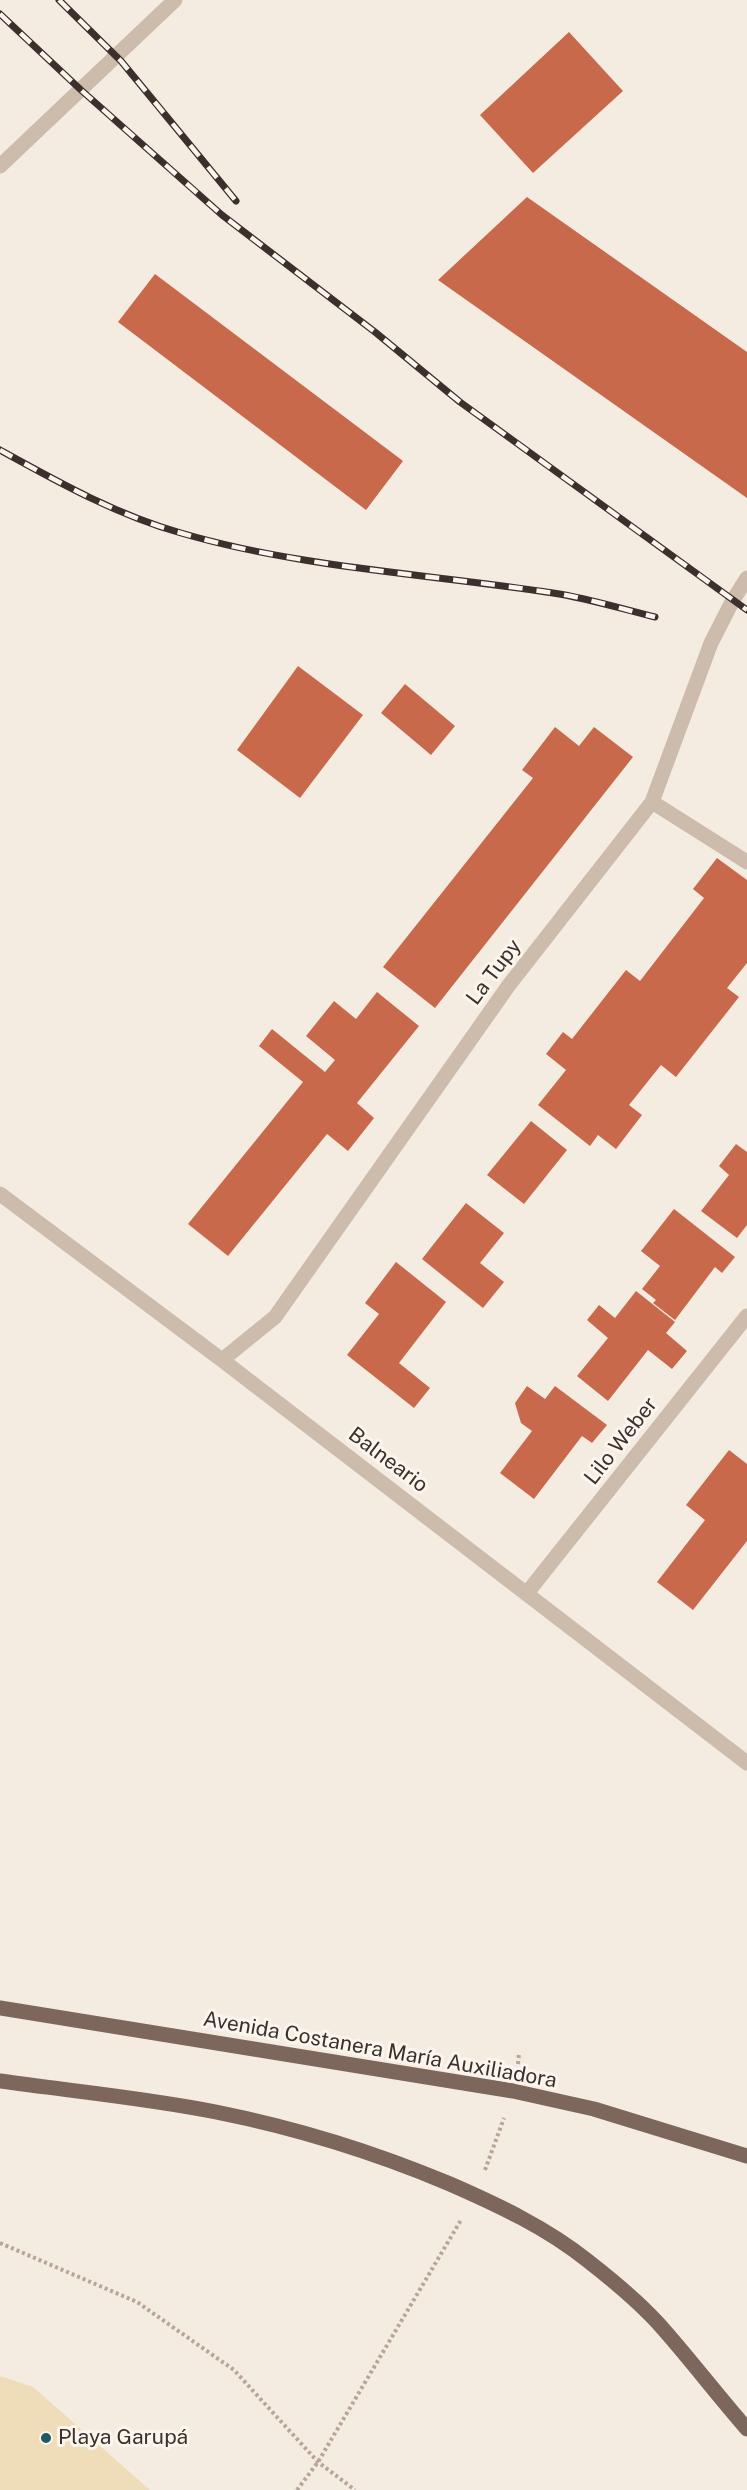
<!DOCTYPE html>
<meta charset="utf-8">
<style>
body{margin:0}
canvas{display:block;background:#f4ebe1}
</style>
<canvas width="747" height="2490"></canvas>
<script>
const ctx = document.querySelector('canvas').getContext('2d');
ctx.lineJoin = 'round';
function paint(path, color) { ctx.fillStyle = color; ctx.fill(path, 'evenodd'); }
function stroke(path, color, width, dash) { ctx.strokeStyle = color; ctx.lineWidth = width; ctx.lineCap = dash ? 'butt' : 'round'; ctx.setLineDash(dash || []); ctx.stroke(path); }
function label(font, color, halo, rows, align = 'center') {
  ctx.font = font + ' "Public Sans",sans-serif'; ctx.lineWidth = 6; ctx.setLineDash([]); ctx.textBaseline = 'middle'; ctx.strokeStyle = halo; ctx.fillStyle = color; for (const [text, x, y, turn = 0] of rows) {
    ctx.save(); ctx.translate(x, y); ctx.rotate((+turn || 0) * Math.PI / 180); ctx.textAlign = isNaN(turn) ? turn : align; if (halo) ctx.strokeText(text, 0, 0); ctx.fillText(text, 0, 0); ctx.restore();
  }
}
const sand = new Path2D(`
 M 0,2376 L 33,2387 L 150,2490 L 0,2490 Z`);
const building = new Path2D(`
 M 569,32 L 623,91 L 533,173 L 480,115 Z
 M 527,197 L 747,352 L 747,498 L 438,280 Z
 M 155,274 L 403,461 L 366,510 L 118,322 Z
 M 298,666 L 363,715 L 300,798 L 237,750 Z
 M 405,684 L 455,726 L 431,755 L 381,713 Z
 M 555,727 L 579,746 L 594,727 L 633,757 L 435,1008 L 383,967 L 533,778 L 522,770 Z
 M 717,858 L 747,880 L 747,963 L 727,988 L 739,997 L 676,1077 L 661,1065 L 629,1105 L 642,1115 L 616,1149 L 598,1135 L 590,1146 L 538,1105 L 566,1070 L 546,1054 L 563,1032 L 572,1039 L 626,970 L 640,981 L 704,898 L 693,889 Z
 M 377,992 L 419,1026 L 357,1103 L 374,1118 L 348,1151 L 327,1134 L 228,1256 L 188,1224 L 303,1082 L 259,1046 L 272,1029 L 325,1072 L 335,1060 L 306,1036 L 334,1001 L 356,1019 Z
 M 531,1121 L 567,1150 L 524,1204 L 487,1175 Z
 M 736,1144 L 747,1152 L 747,1225 L 737,1238 L 701,1211 L 729,1175 L 719,1166 Z
 M 466,1203 L 504,1233 L 480,1263 L 504,1282 L 483,1308 L 422,1259 Z
 M 674,1209 L 735,1257 L 722,1273 L 715,1267 L 675,1320 L 653,1303 L 656,1300 L 642,1289 L 660,1266 L 641,1251 Z
 M 396,1262 L 446,1302 L 399,1363 L 430,1388 L 414,1408 L 347,1355 L 379,1314 L 365,1303 Z
 M 636,1291 L 675,1322 L 666,1333 L 687,1351 L 672,1369 L 648,1350 L 608,1401 L 577,1376 L 608,1338 L 587,1320 L 599,1305 L 615,1318 Z
 M 527,1386 L 545,1399 L 555,1386 L 607,1425 L 592,1443 L 582,1436 L 534,1499 L 500,1473 L 532,1431 L 521,1423 L 515,1403 Z
 M 729,1450 L 747,1464 L 747,1541 L 693,1610 L 657,1582 L 705,1520 L 686,1505 Z`);
const path = new Path2D(`
 M 518,2064 L 519,2053
 M 485,2170 L 504,2118
 M 0,2243 L 137,2302 L 234,2370 L 318,2462 L 355,2490
 M 297,2490 L 318,2462 L 461,2220`);
const minor = new Path2D(`
 M 0,166 L 175,0
 M 652,802 L 747,862
 M 0,1194 L 222,1360 L 747,1763
 M 222,1360 L 275,1317 L 509,985 L 652,802 L 711,643 L 733,600 L 747,578
 M 527,1593 L 747,1316`);
const major = new Path2D(`
 M 0,2008 L 513,2091 L 594,2109 L 747,2156
 M 0,2081 C 71,2091 146,2098 216,2112 C 296,2128 374,2152 450,2184 C 498,2205 547,2228 588,2261 C 615,2282 643,2305 665,2331 C 693,2363 719,2397 747,2429`);
const rail = new Path2D(`
 M 59,0 L 121,61 L 236,201
 M 0,14 L 81,90 L 222,215 L 375,332 L 460,402 L 747,610
 M 0,450 C 58,482 117,515 181,533 C 301,568 430,574 553,593 C 587,598 622,609 655,617`);
const markers = [
 [46,2438,6,"#1f5a5e"]
];
const streetNames = [
 ["La Tupy",494,972,-53],
 ["Lilo Weber",621,1441,-52],
 ["Balneario",388,1460,37],
 ["Avenida Costanera María Auxiliadora",380,2050,10]
];
const poiNames = [
 ["Playa Garupá",58,2438]
];
paint(sand, '#efdcb8');
paint(building, '#c8694b');
stroke(path, '#b9a596', 4, [3, 3]);
stroke(minor, '#cdbbac', 15);
stroke(major, '#7d675c', 15);
stroke(rail, '#3b302b', 7);
stroke(rail, '#fbf5ee', 4.5, [14]);
for (const [x, y, r, color] of markers) { const dot = new Path2D(); dot.arc(x, y, r, 0, 2 * Math.PI); ctx.fillStyle = color; ctx.fill(dot); stroke(dot, '#fbf5ee', 2); }
label('21px', '#3b302b', '#fbf5ee', streetNames);
label('21px', '#3b302b', '#fbf5ee', poiNames, 'left');
</script>
